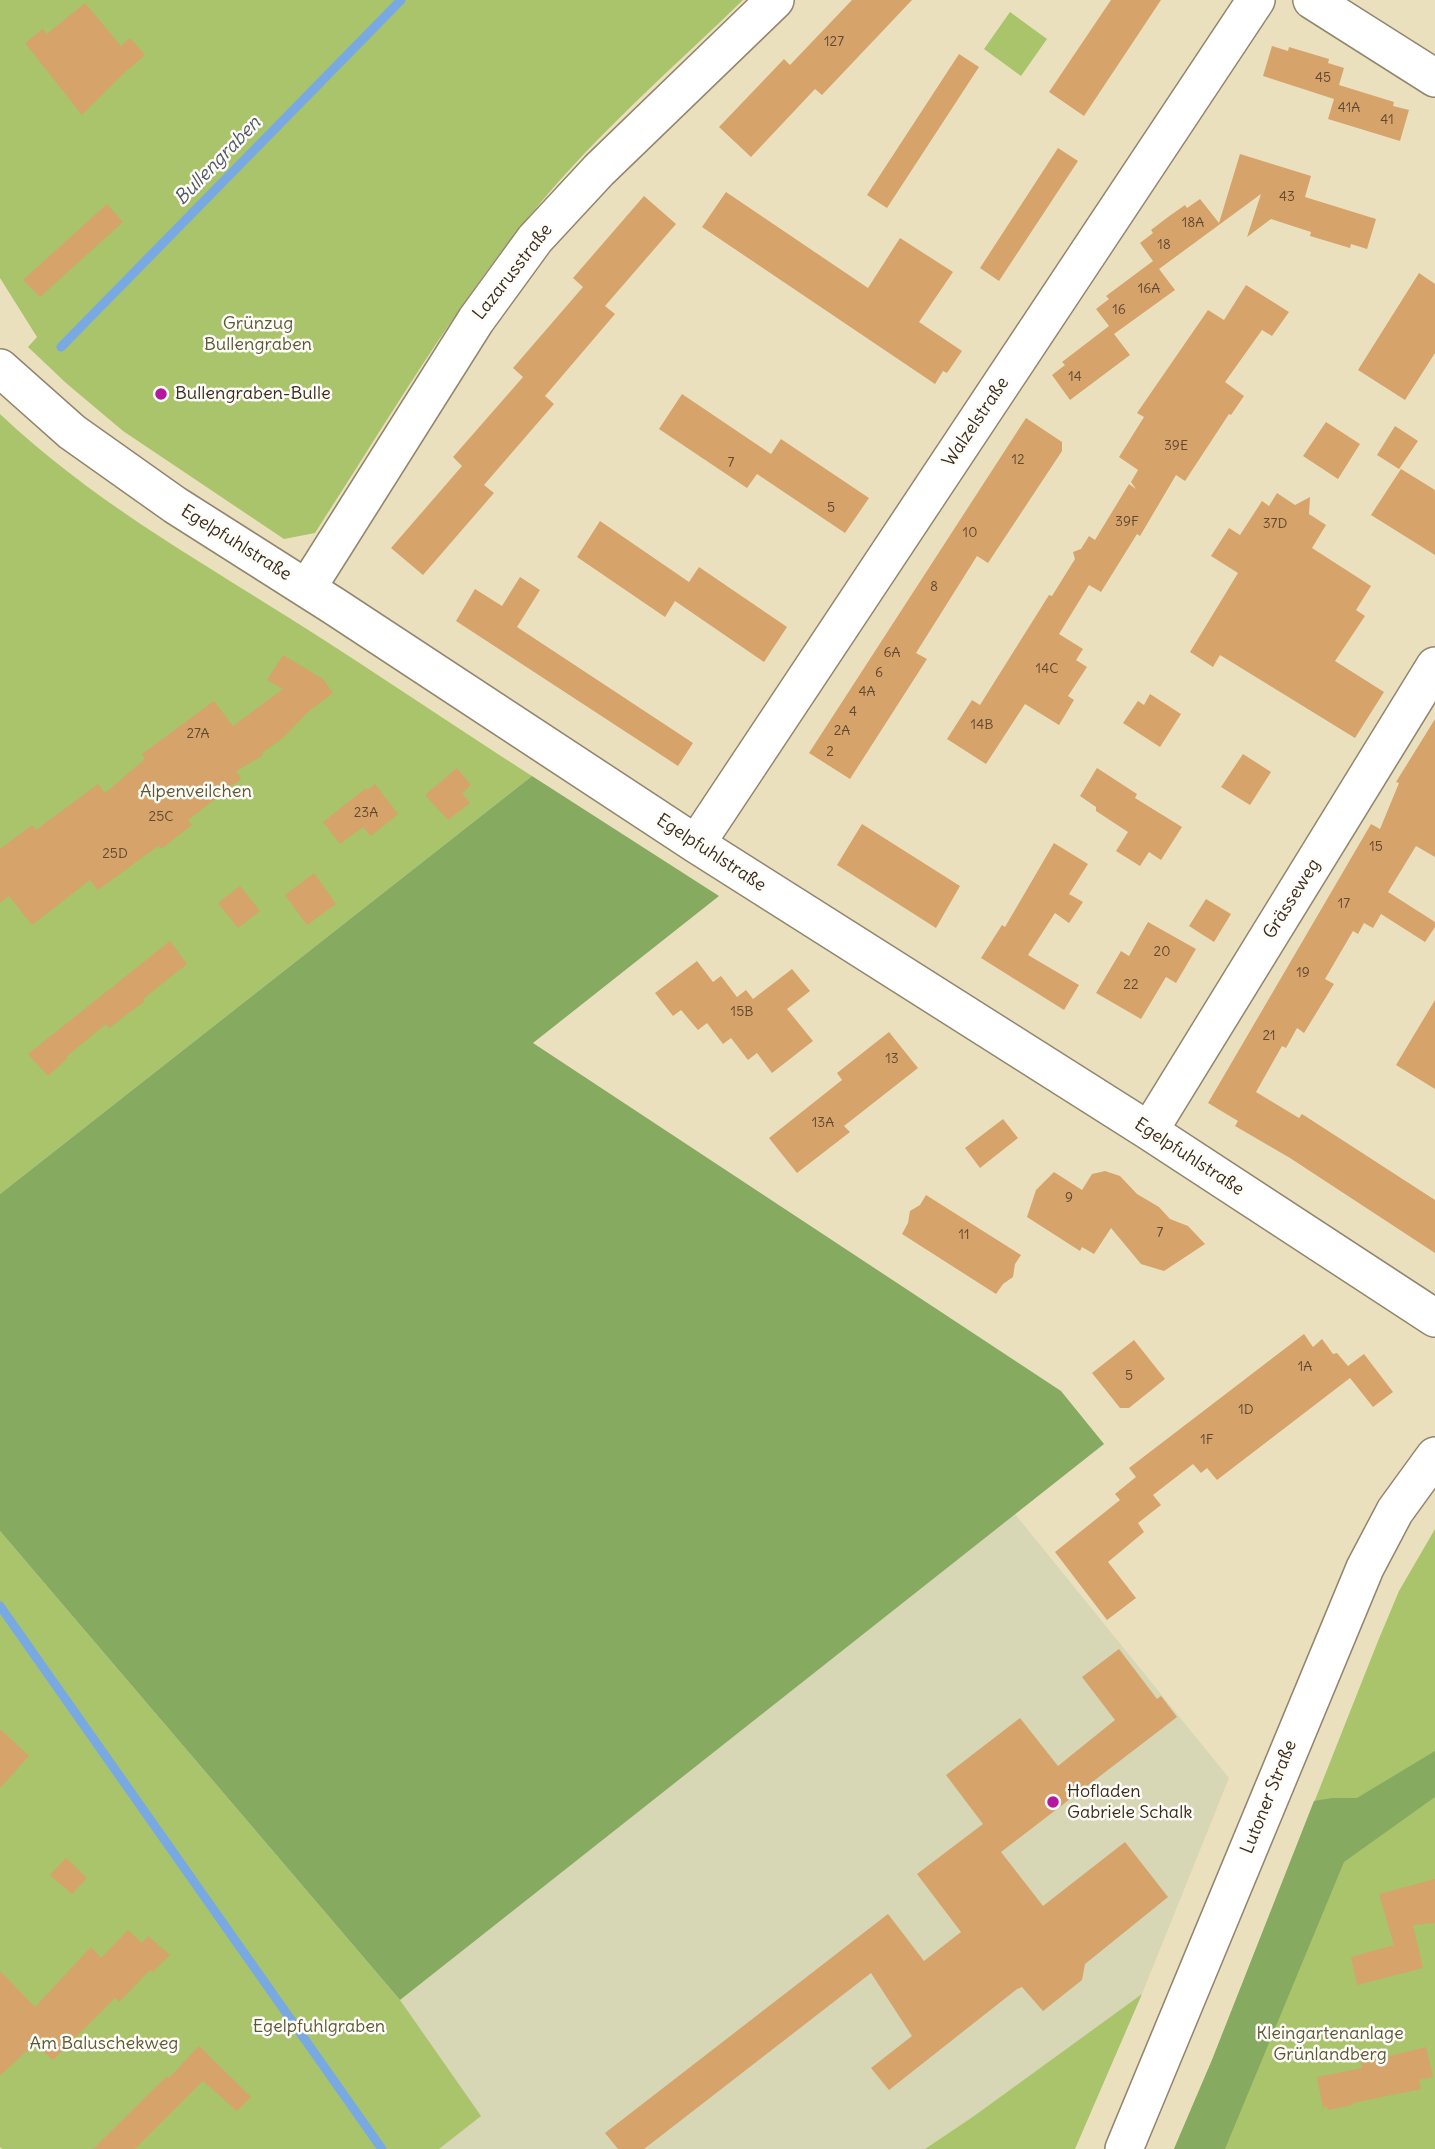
<!DOCTYPE html>
<meta charset="utf-8">
<style>
body{margin:0}
canvas{display:block;background:#ebe0be}
</style>
<canvas width="1435" height="2149"></canvas>
<script>
const ctx = document.querySelector('canvas').getContext('2d');
ctx.lineJoin = 'round';
function paint(path, color) { ctx.fillStyle = color; ctx.fill(path, 'evenodd'); }
function stroke(path, color, width, dash) { ctx.strokeStyle = color; ctx.lineWidth = width; ctx.lineCap = dash ? 'butt' : 'round'; ctx.setLineDash(dash || []); ctx.stroke(path); }
function label(font, color, halo, rows, align = 'center') {
  ctx.font = font + ' Delius,sans-serif'; ctx.lineWidth = 5; ctx.setLineDash([]); ctx.textBaseline = 'middle'; ctx.strokeStyle = halo; ctx.fillStyle = color; for (const [text, x, y, turn = 0] of rows) {
    ctx.save(); ctx.translate(x, y); ctx.rotate((+turn || 0) * Math.PI / 180); ctx.textAlign = isNaN(turn) ? turn : align; if (halo) ctx.strokeText(text, 0, 0); ctx.fillText(text, 0, 0); ctx.restore();
  }
}
const built = new Path2D(`
 M 1015,1514 L 1229,1778 L 1142,1994 L 974,2116 L 925,2149 L 439,2149 L 480,2116 L 400,2000 Z`);
const green = new Path2D(`
 M 0,0 L 743,0 C 677,64 607,125 547,195 C 458,299 389,419 315,533 L 284,539 L 123,431 L 66,383 L 28,347 L 37,337 L 0,278 Z
 M 1010,12 L 1047,39 L 1021,76 L 984,49 Z
 M 0,414 C 89,498 188,554 291,619 C 372,670 451,724 532,776 L 0,1194 Z
 M 1435,1529 L 1435,2149 L 1174,2149 L 1212,2060 L 1378,1641 L 1399,1591 Z
 M 0,1531 L 400,2000 L 481,2116 L 439,2149 L 2,2149 L 0,2147 Z
 M 1142,1994 L 1075,2149 L 925,2149 L 974,2116 Z`);
const forest = new Path2D(`
 M 532,776 L 719,896 L 533,1043 L 1061,1391 L 1104,1444 L 400,2000 L 0,1531 L 0,1194 Z
 M 1435,1751 L 1435,1797 L 1344,1862 L 1225,2149 L 1174,2149 L 1212,2060 L 1314,1801 L 1332,1798 L 1357,1798 Z`);
const stream = new Path2D(`
 M 61,347 L 401,0
 M 0,1606 L 382,2149`);
const building = new Path2D(`
 M 852,0 L 912,0 L 822,95 L 815,89 L 751,157 L 719,127 L 784,59 L 790,65 Z
 M 1111,0 L 1161,0 L 1084,116 L 1049,92 Z
 M 85,3 L 121,46 L 130,38 L 145,55 L 123,74 L 82,115 L 25,43 L 43,29 L 47,34 Z
 M 1272,46 L 1288,51 L 1289,47 L 1329,59 L 1328,63 L 1344,68 L 1339,85 L 1394,102 L 1393,106 L 1409,110 L 1400,141 L 1328,119 L 1334,99 L 1263,76 Z
 M 959,54 L 979,67 L 887,208 L 867,195 Z
 M 1058,148 L 1078,161 L 999,281 L 980,268 Z
 M 1240,154 L 1311,176 L 1305,197 L 1376,219 L 1367,249 L 1351,244 L 1350,248 L 1310,236 L 1311,232 L 1271,219 L 1247,237 L 1261,194 L 1159,269 L 1175,290 L 1114,334 L 1130,355 L 1070,400 L 1052,375 L 1065,365 L 1062,362 L 1109,326 L 1096,309 L 1109,299 L 1106,296 L 1153,261 L 1140,243 L 1153,233 L 1151,230 L 1168,217 L 1185,205 L 1187,208 L 1200,199 L 1219,223 Z
 M 726,192 L 868,288 L 900,238 L 953,272 L 919,322 L 962,351 L 947,373 L 943,371 L 935,384 L 702,227 Z
 M 644,196 L 676,224 L 605,306 L 615,314 L 545,396 L 554,404 L 484,485 L 494,493 L 423,575 L 391,548 L 462,466 L 453,457 L 523,377 L 513,368 L 583,287 L 573,278 Z
 M 107,204 L 123,222 L 40,297 L 23,280 Z
 M 1419,273 L 1435,284 L 1435,353 L 1405,400 L 1358,370 Z
 M 1246,285 L 1289,312 L 1272,336 L 1262,330 L 1225,382 L 1244,396 L 1231,415 L 1229,414 L 1185,481 L 1176,475 L 1140,536 L 1137,534 L 1101,592 L 1089,585 L 1059,634 L 1083,649 L 1076,660 L 1087,667 L 1068,696 L 1074,700 L 1059,725 L 1025,704 L 986,764 L 947,739 L 972,700 L 980,705 L 1049,595 L 1052,596 L 1075,559 L 1073,552 L 1081,549 L 1089,536 L 1095,540 L 1129,484 L 1136,489 L 1131,482 L 1138,470 L 1119,457 L 1144,417 L 1137,413 L 1208,310 L 1224,320 Z
 M 682,394 L 771,454 L 781,439 L 869,498 L 845,533 L 757,474 L 747,488 L 659,429 Z
 M 1026,418 L 1062,442 L 1062,451 L 988,563 L 977,556 L 916,653 L 927,659 L 850,779 L 809,753 Z
 M 1326,422 L 1360,444 L 1338,479 L 1303,456 Z
 M 1395,426 L 1418,441 L 1399,469 L 1377,455 Z
 M 1401,469 L 1435,490 L 1435,555 L 1371,515 Z
 M 1277,493 L 1295,505 L 1310,497 L 1309,514 L 1326,525 L 1312,548 L 1371,586 L 1356,610 L 1365,616 L 1335,661 L 1384,692 L 1355,738 L 1220,655 L 1213,667 L 1190,652 L 1238,573 L 1211,556 L 1229,528 L 1240,535 L 1262,501 L 1269,506 Z
 M 600,521 L 689,582 L 699,567 L 787,627 L 764,662 L 675,601 L 665,617 L 577,557 Z
 M 520,577 L 540,590 L 517,627 L 693,743 L 678,766 L 456,621 L 475,589 L 502,606 Z
 M 283,655 L 323,679 L 333,693 L 308,712 L 283,738 L 263,752 L 262,756 L 236,771 L 241,779 L 188,820 L 192,825 L 161,849 L 158,846 L 98,890 L 90,880 L 32,925 L 9,896 L 0,903 L 0,849 L 32,825 L 36,830 L 98,784 L 105,793 L 145,759 L 142,754 L 214,701 L 233,726 L 283,689 L 267,680 Z
 M 1150,694 L 1181,714 L 1160,747 L 1123,723 L 1138,701 L 1144,705 Z
 M 1435,719 L 1435,857 L 1416,846 L 1388,892 L 1435,922 L 1435,927 L 1425,942 L 1381,914 L 1373,928 L 1364,923 L 1358,934 L 1353,931 L 1325,979 L 1334,984 L 1304,1033 L 1297,1028 L 1286,1048 L 1282,1046 L 1256,1092 L 1299,1118 L 1302,1114 L 1435,1200 L 1435,1253 L 1290,1158 L 1235,1126 L 1238,1121 L 1208,1103 L 1371,824 L 1380,829 L 1399,783 L 1396,782 Z
 M 1243,754 L 1271,772 L 1250,805 L 1221,787 Z
 M 457,768 L 471,785 L 462,793 L 470,803 L 448,820 L 425,795 Z
 M 1097,768 L 1137,794 L 1135,798 L 1182,827 L 1161,860 L 1149,852 L 1140,866 L 1116,851 L 1128,832 L 1096,811 L 1096,807 L 1080,796 Z
 M 375,784 L 398,814 L 371,836 L 363,827 L 340,844 L 323,822 L 366,788 L 368,790 Z
 M 862,824 L 960,886 L 936,928 L 837,865 Z
 M 1054,843 L 1088,864 L 1069,894 L 1083,902 L 1069,923 L 1055,913 L 1028,955 L 1079,985 L 1064,1010 L 981,958 L 1002,925 L 1005,927 Z
 M 314,873 L 336,904 L 307,925 L 285,895 Z
 M 240,886 L 260,911 L 238,928 L 218,903 Z
 M 1206,899 L 1231,914 L 1214,942 L 1189,926 Z
 M 1148,922 L 1196,949 L 1176,983 L 1166,977 L 1141,1019 L 1096,993 L 1121,951 L 1129,956 Z
 M 170,941 L 187,964 L 143,999 L 145,1001 L 109,1028 L 106,1024 L 66,1057 L 68,1058 L 48,1076 L 28,1054 Z
 M 697,961 L 713,982 L 721,976 L 737,997 L 746,990 L 753,999 L 792,969 L 810,991 L 787,1009 L 813,1041 L 772,1073 L 757,1053 L 748,1060 L 731,1038 L 723,1044 L 707,1023 L 698,1030 L 681,1010 L 673,1016 L 655,993 Z
 M 1435,1000 L 1435,1089 L 1396,1065 Z
 M 889,1032 L 918,1068 L 844,1126 L 850,1132 L 797,1173 L 769,1138 L 842,1080 L 837,1073 Z
 M 1003,1119 L 1018,1138 L 980,1168 L 965,1148 Z
 M 1105,1171 L 1120,1176 L 1137,1194 L 1159,1207 L 1170,1219 L 1188,1226 L 1205,1244 L 1164,1271 L 1141,1264 L 1111,1228 L 1094,1254 L 1082,1247 L 1080,1251 L 1027,1217 L 1036,1190 L 1054,1172 L 1082,1190 L 1092,1174 Z
 M 926,1195 L 1021,1255 L 1015,1264 L 1013,1277 L 1003,1284 L 996,1294 L 902,1234 L 908,1223 L 910,1211 L 920,1205 Z
 M 1304,1334 L 1313,1347 L 1322,1339 L 1333,1354 L 1337,1353 L 1348,1366 L 1364,1354 L 1393,1392 L 1373,1407 L 1350,1378 L 1217,1480 L 1207,1468 L 1201,1473 L 1193,1464 L 1153,1495 L 1161,1505 L 1138,1523 L 1144,1532 L 1108,1562 L 1136,1598 L 1107,1620 L 1055,1552 L 1120,1500 L 1115,1494 L 1136,1477 L 1129,1468 Z
 M 1134,1340 L 1165,1379 L 1129,1408 L 1120,1408 L 1092,1373 Z
 M 1119,1649 L 1157,1699 L 1161,1696 L 1177,1717 L 1001,1852 L 1043,1906 L 1125,1842 L 1168,1897 L 1085,1964 L 1082,1980 L 1043,2011 L 1022,1987 L 1017,1989 L 889,2090 L 871,2068 L 912,2036 L 871,1973 L 644,2149 L 618,2149 L 605,2133 L 888,1914 L 924,1961 L 961,1932 L 917,1874 L 983,1824 L 946,1775 L 1020,1718 L 1058,1766 L 1115,1720 L 1082,1677 Z
 M 0,1729 L 29,1756 L 0,1788 Z
 M 66,1858 L 87,1878 L 72,1894 L 50,1875 Z
 M 1435,1879 L 1435,1923 L 1413,1925 L 1423,1968 L 1357,1985 L 1351,1957 L 1394,1945 L 1379,1894 Z
 M 128,1930 L 142,1943 L 148,1936 L 170,1955 L 153,1972 L 150,1970 L 119,2002 L 115,1998 L 53,2060 L 34,2044 L 0,2076 L 0,1971 L 35,2007 L 91,1947 L 101,1958 Z
 M 199,2046 L 251,2097 L 237,2111 L 203,2081 L 135,2149 L 93,2149 L 167,2076 L 169,2078 Z
 M 1426,2047 L 1433,2077 L 1419,2080 L 1421,2089 L 1353,2103 L 1353,2105 L 1328,2110 L 1327,2106 L 1323,2108 L 1317,2077 L 1362,2068 L 1361,2063 Z`);
const minor = new Path2D(`
 M 1312,0 L 1435,78
 M 0,368 L 72,432 L 175,505 L 334,606 L 696,844 L 1149,1131 L 1435,1318
 M 307,588 L 476,320 L 535,239 L 599,170 L 775,0
 M 696,844 L 1256,0
 M 1149,1131 L 1435,666
 M 1124,2149 L 1365,1568 L 1395,1511 L 1435,1456`);
const markers = [
 [161,394,7,"#b5179e"],
 [1053,1802,7,"#b5179e"]
];
const numberNames = [
 ["127",834,42],
 ["45",1323,78],
 ["41A",1349,108],
 ["41",1387,120],
 ["43",1287,197],
 ["18A",1193,223],
 ["18",1164,245],
 ["16A",1149,289],
 ["16",1119,310],
 ["14",1075,377],
 ["39E",1176,446],
 ["12",1018,460],
 ["7",731,463],
 ["5",831,508],
 ["39F",1127,522],
 ["37D",1275,524],
 ["10",970,533],
 ["8",934,587],
 ["6A",892,653],
 ["14C",1047,669],
 ["6",879,673],
 ["4A",867,692],
 ["4",853,712],
 ["14B",982,725],
 ["2A",842,731],
 ["27A",198,734],
 ["2",830,752],
 ["23A",366,813],
 ["25C",161,817],
 ["15",1376,847],
 ["25D",115,854],
 ["17",1344,904],
 ["20",1162,952],
 ["19",1303,973],
 ["22",1131,985],
 ["15B",742,1012],
 ["21",1269,1036],
 ["13",892,1059],
 ["13A",823,1123],
 ["9",1069,1198],
 ["7",1160,1233],
 ["11",964,1235],
 ["1A",1305,1367],
 ["5",1129,1376],
 ["1D",1246,1410],
 ["1F",1207,1440]
];
const streetNames = [
 ["Lazarusstraße",513,272,-52],
 ["Walzelstraße",976,422,-56],
 ["Egelpfuhlstraße",236,543,32],
 ["Egelpfuhlstraße",711,853,33],
 ["Grässeweg",1292,899,-58],
 ["Egelpfuhlstraße",1189,1157,33],
 ["Lutoner Straße",1269,1797,-68]
];
const parkNames = [
 ["Grünzug",258,324],
 ["Bullengraben",258,345],
 ["Alpenveilchen",196,792],
 ["Egelpfuhlgraben",319,2027],
 ["Kleingartenanlage",1330,2034],
 ["Grünlandberg",1330,2055],
 ["Am Baluschekweg",104,2044]
];
const poiNames = [
 ["Bullengraben-Bulle",175,394],
 ["Hofladen",1067,1792],
 ["Gabriele Schalk",1067,1813]
];
const waterNames = [
 ["Bullengraben",218,161,-46]
];
paint(built, '#d7d6b5');
paint(green, '#a9c46b');
paint(forest, '#86aa5f');
stroke(stream, '#79a9e3', 9);
paint(building, '#d6a36b');
stroke(minor, '#93856e', 40);
stroke(minor, '#fff', 37);
for (const [x, y, r, color] of markers) { const dot = new Path2D(); dot.arc(x, y, r, 0, 2 * Math.PI); ctx.fillStyle = color; ctx.fill(dot); stroke(dot, '#fdfcf7', 2.5); }
label('14px', '#624831', null, numberNames);
label('18px', '#3b2a1e', '#fdfcf7', streetNames);
label('18px', '#5c5835', '#fdfcf7', parkNames);
label('18px', '#3b2a1e', '#fdfcf7', poiNames, 'left');
label('italic 19px', '#515663', '#fdfcf7', waterNames);
</script>
